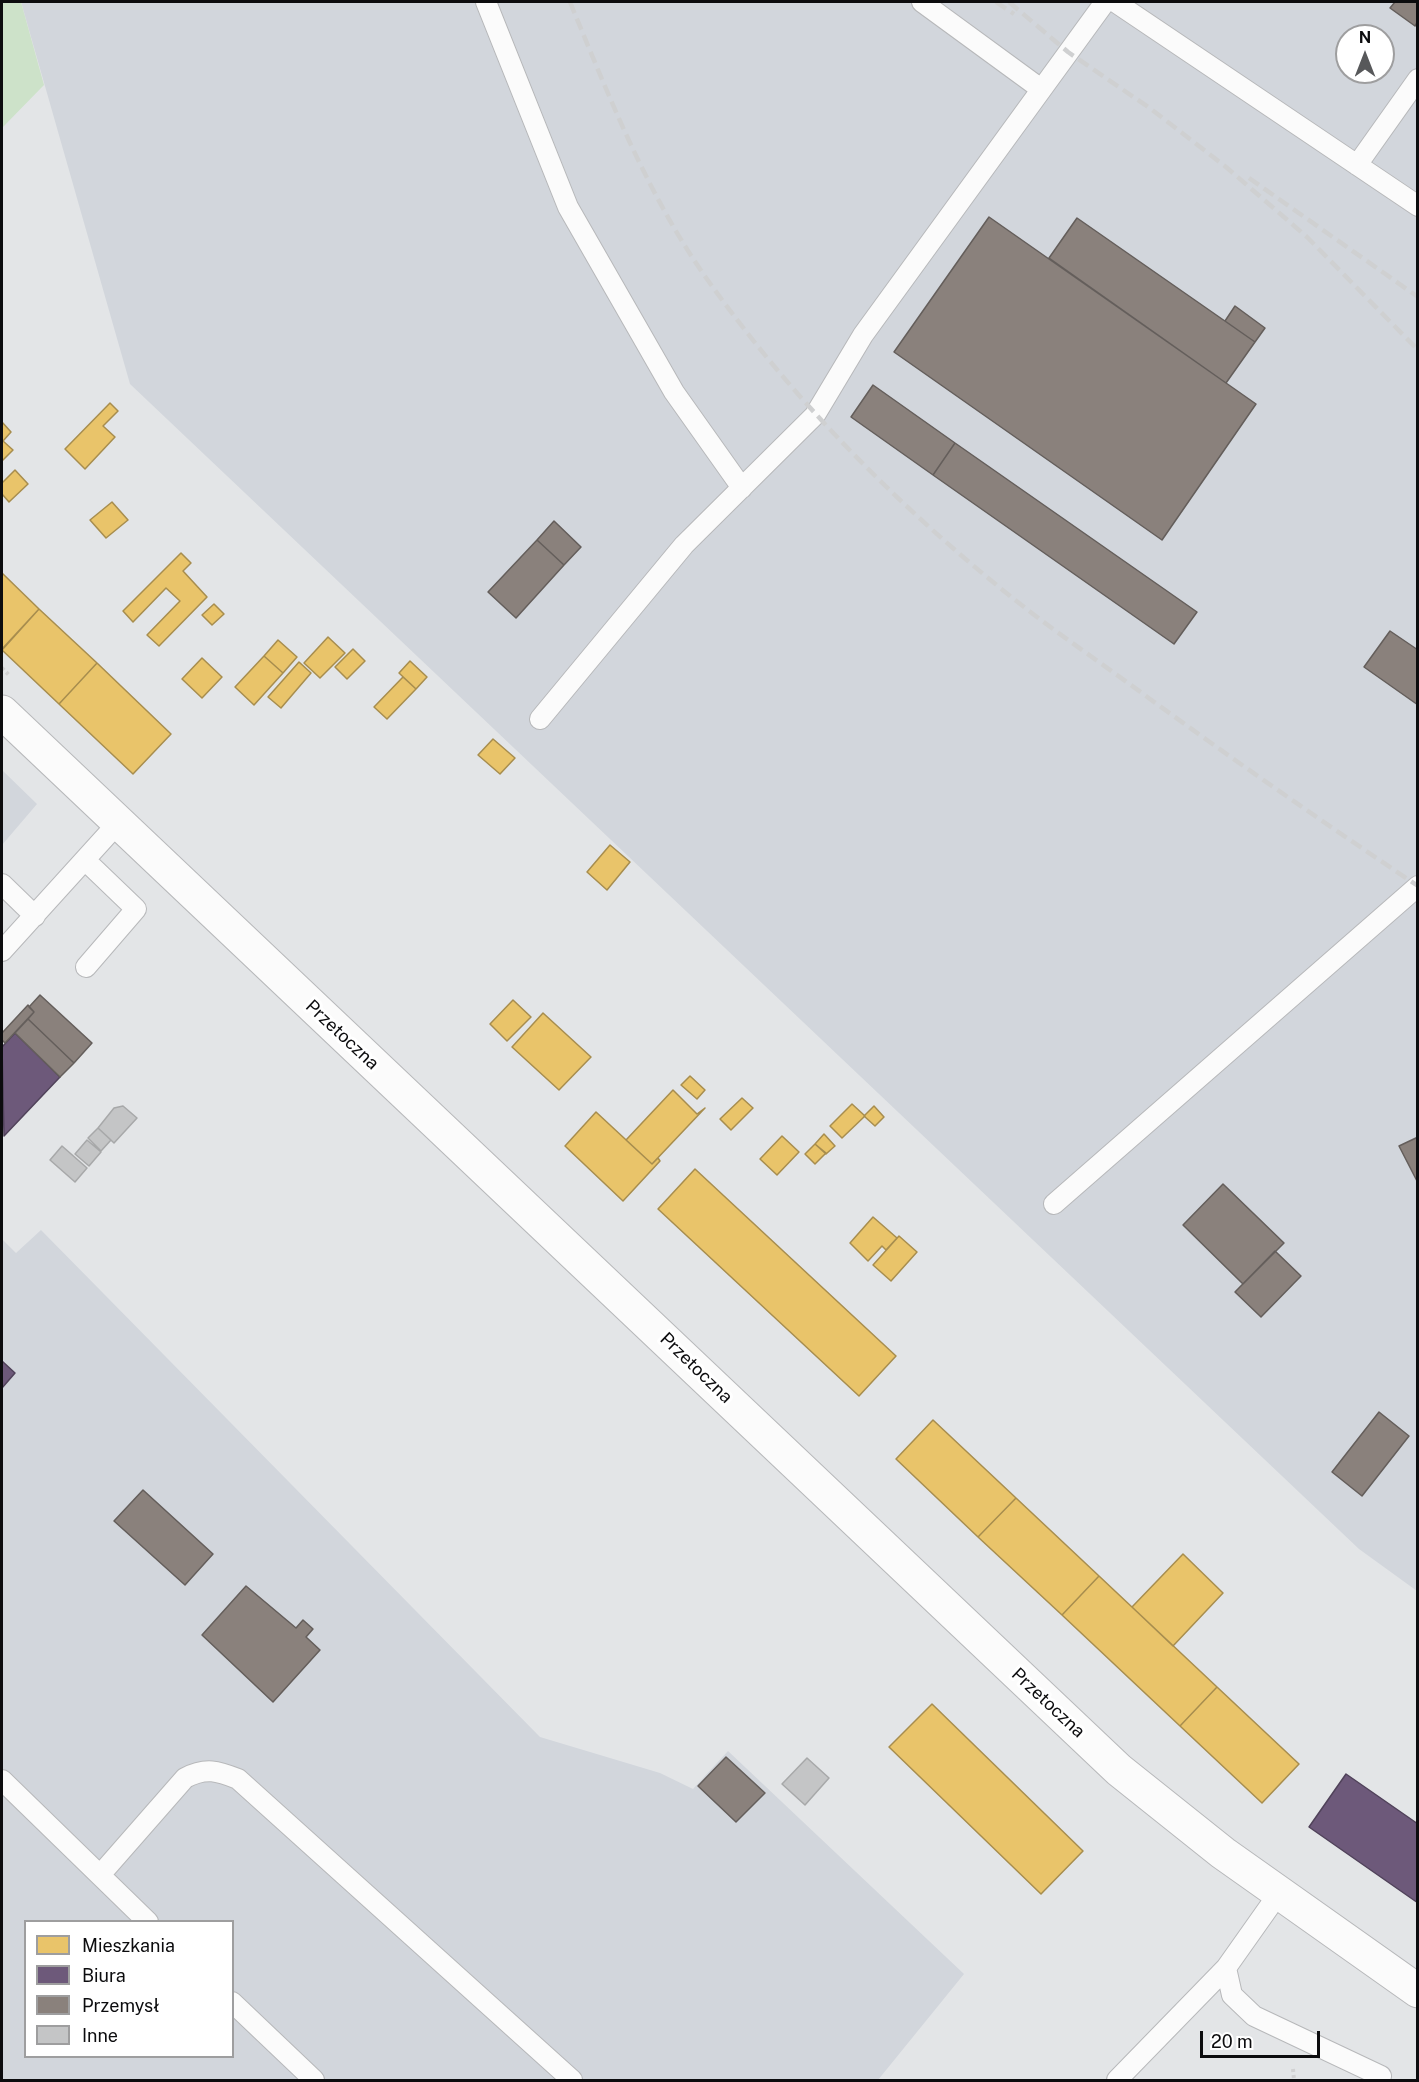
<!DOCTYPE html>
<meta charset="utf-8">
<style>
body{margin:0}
#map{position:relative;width:1419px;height:2082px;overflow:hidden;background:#e3e5e7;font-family:"Public Sans",sans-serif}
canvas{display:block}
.frame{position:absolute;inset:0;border:3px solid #0c0c0e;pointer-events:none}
.legend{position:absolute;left:24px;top:1920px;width:210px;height:138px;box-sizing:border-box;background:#fff;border:2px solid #9e9e9f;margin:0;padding:8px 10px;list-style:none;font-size:18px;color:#0c0c0e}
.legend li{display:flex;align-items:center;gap:12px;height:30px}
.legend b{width:30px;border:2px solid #9e9e9f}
.north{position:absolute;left:1335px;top:24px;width:60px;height:60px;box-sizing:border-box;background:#fff;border:2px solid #9e9e9f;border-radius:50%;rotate:0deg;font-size:16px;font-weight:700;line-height:24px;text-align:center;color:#0c0c0e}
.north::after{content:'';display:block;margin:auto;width:21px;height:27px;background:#57585a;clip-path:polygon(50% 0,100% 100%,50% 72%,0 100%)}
.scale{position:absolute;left:1200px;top:2031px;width:120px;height:27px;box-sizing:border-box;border:3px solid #0c0c0e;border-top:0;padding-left:8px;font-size:18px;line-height:21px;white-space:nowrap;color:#0c0c0e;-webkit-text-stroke:4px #fff;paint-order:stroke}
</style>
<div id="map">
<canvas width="1419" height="2082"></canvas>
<div class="frame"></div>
<ul class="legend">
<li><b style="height:16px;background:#e9c46a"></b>Mieszkania</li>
<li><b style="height:16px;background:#6d597a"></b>Biura</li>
<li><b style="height:16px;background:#8a817c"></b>Przemysł</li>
<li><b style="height:16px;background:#c4c5c6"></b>Inne</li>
</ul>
<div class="north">N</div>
<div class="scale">20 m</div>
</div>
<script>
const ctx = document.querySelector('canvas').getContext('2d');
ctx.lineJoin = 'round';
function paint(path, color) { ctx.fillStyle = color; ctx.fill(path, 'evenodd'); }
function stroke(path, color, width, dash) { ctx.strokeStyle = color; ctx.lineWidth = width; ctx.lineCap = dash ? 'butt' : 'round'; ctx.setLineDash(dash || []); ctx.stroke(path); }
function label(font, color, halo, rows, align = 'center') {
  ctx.font = font + ' "Public Sans",sans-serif'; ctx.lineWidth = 6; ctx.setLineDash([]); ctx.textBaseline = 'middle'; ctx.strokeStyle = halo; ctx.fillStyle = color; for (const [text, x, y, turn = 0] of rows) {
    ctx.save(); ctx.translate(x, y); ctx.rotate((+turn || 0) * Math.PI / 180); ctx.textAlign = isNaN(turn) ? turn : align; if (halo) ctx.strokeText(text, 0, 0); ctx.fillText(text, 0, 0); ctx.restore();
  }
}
const built = new Path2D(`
 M 21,2 L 1417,2 L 1417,1591 L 1359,1549 L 130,384 ZM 1347,36 L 1383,36 L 1383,72 L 1347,72 Z
 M 2,770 L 37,804 L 2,845 Z
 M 41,1230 L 540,1737 L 660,1773 L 693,1789 L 728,1751 L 964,1974 L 878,2080 L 2,2080 L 2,1239 L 16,1253 ZM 26,1922 L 232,1922 L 232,2056 L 26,2056 Z`);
const green = new Path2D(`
 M 2,2 L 21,2 L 44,85 L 2,128 Z`);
const homes = new Path2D(`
 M 110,403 L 118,411 L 103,426 L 115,437 L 85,469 L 65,449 Z
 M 2,422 L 11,432 L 3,441 L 13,450 L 2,461 Z
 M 15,470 L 28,484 L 9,502 L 2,494 L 2,483 Z
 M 112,502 L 128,520 L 106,538 L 90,520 Z
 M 181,553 L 191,563 L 183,571 L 207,597 L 159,646 L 147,635 L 180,601 L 166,588 L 133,622 L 123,611 Z
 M 2,573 L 39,609 L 2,649 Z
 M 214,604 L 224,614 L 212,625 L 202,615 Z
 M 39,609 L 97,663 L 59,704 L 2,650 Z
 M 328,637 L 345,653 L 320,678 L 304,663 Z
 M 278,640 L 297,657 L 283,673 L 264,656 Z
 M 353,649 L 365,661 L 347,679 L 335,667 Z
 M 264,656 L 283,673 L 254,705 L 235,687 Z
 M 202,658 L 222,677 L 202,698 L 182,679 Z
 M 410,661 L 427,677 L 416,689 L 399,673 Z
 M 299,662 L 311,673 L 281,708 L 268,697 Z
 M 97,663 L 171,734 L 133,774 L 59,704 Z
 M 403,677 L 416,689 L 387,719 L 374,707 Z
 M 493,739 L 515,758 L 500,774 L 478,755 Z
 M 610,845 L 630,862 L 607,890 L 587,872 Z
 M 513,1000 L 531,1017 L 507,1041 L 490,1024 Z
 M 543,1013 L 591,1057 L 559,1090 L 512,1047 Z
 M 690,1076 L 705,1090 L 697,1099 L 681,1085 Z
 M 673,1090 L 697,1114 L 705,1108 L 652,1164 L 626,1140 Z
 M 742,1098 L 753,1108 L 731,1130 L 720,1119 Z
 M 852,1104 L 865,1116 L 842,1138 L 830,1126 Z
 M 874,1106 L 884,1117 L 875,1126 L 864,1116 Z
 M 596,1112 L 652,1164 L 658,1158 L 660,1161 L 623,1201 L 565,1146 Z
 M 824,1134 L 835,1146 L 826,1154 L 815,1144 Z
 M 782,1136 L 799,1152 L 777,1175 L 760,1159 Z
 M 815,1144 L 826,1153 L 815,1164 L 805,1154 Z
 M 695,1169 L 896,1356 L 859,1396 L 658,1209 Z
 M 873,1217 L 897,1238 L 886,1250 L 882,1246 L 868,1261 L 850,1243 Z
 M 899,1236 L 917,1252 L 891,1281 L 873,1265 Z
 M 933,1420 L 1016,1498 L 978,1537 L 896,1459 Z
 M 1016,1498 L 1099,1576 L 1062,1615 L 978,1537 Z
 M 1183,1554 L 1223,1593 L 1173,1646 L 1132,1607 Z
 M 1099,1576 L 1217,1687 L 1180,1726 L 1062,1615 Z
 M 1217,1687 L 1299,1764 L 1262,1803 L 1180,1726 Z
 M 932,1704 L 1083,1851 L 1041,1894 L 889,1747 Z`);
const offices = new Path2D(`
 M 15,1033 L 60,1077 L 4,1136 L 2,1047 Z
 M 2,1361 L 15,1373 L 2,1388 Z
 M 1346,1774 L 1418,1824 L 1418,1903 L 1309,1827 Z`);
const industry = new Path2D(`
 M 1395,2 L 1418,2 L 1418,21 L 1415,26 L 1390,8 Z
 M 989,217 L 1256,404 L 1162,540 L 894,352 Z
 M 1077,218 L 1255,342 L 1226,383 L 1049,258 Z
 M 1235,306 L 1265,328 L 1255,342 L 1225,321 Z
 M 873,385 L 955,443 L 933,475 L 851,417 Z
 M 955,443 L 1197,612 L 1174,644 L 933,475 Z
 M 554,521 L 581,547 L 564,565 L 537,540 Z
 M 537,540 L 564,565 L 516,618 L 488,592 Z
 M 1390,631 L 1418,650 L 1418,705 L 1364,667 Z
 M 40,995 L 92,1043 L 74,1063 L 28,1019 L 34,1012 L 29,1007 Z
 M 28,1005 L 34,1012 L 5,1043 L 2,1040 L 2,1033 Z
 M 28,1019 L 74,1063 L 60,1077 L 15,1033 Z
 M 1418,1137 L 1418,1183 L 1399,1146 Z
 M 1223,1184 L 1284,1243 L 1243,1284 L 1183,1225 Z
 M 1275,1251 L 1301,1276 L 1261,1317 L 1235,1292 Z
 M 1379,1412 L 1409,1436 L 1362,1496 L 1332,1472 Z
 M 143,1490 L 213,1554 L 185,1585 L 114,1521 Z
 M 246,1586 L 296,1628 L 303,1620 L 313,1629 L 306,1637 L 320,1650 L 273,1702 L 202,1635 Z
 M 726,1757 L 765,1793 L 736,1822 L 698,1786 Z`);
const building = new Path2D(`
 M 123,1106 L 137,1118 L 114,1143 L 98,1128 L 114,1108 Z
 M 98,1128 L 111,1140 L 101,1151 L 88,1138 Z
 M 87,1140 L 101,1152 L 89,1166 L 75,1154 Z
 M 62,1146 L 87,1168 L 75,1182 L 50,1160 Z
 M 807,1758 L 829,1778 L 805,1805 L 782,1784 Z`);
const path = new Path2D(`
 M 2,668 L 10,676
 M 1293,2069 L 1294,2080`);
const service = new Path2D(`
 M 486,2 L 568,207 L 674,392 L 742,488
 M 922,2 L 1041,89
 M 1115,2 L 1418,206
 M 1357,165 L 1418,79
 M 540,719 L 684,545 L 815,415 L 863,335 L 1105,2
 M 86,861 L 136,909 L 86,967
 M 2,884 L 35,916
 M 2,951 L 118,823
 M 1054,1204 L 1418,886
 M 2,1780 L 148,1922
 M 100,1875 L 185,1778 C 206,1767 218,1771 238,1779 L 572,2080
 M 1226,1968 L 1232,1995 L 1254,2016 L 1381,2076
 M 232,2002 L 314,2080
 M 1117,2080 L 1226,1968 L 1279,1893`);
const minor = new Path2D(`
 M 2,712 L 1119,1770 L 1223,1853 L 1418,1991`);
const rail = new Path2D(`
 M 570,2 C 608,94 645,189 702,272 C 793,402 908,517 1033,614 C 1071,643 1111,670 1150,699 C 1238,763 1327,825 1418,886
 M 996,2 L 1014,14
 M 1009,2 L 1068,52 L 1151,109 L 1226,167 L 1307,237 L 1418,350
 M 1249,178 L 1418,297`);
const streetNames = [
 ["Przetoczna",342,1035,43],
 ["Przetoczna",696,1368,44],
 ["Przetoczna",1048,1703,43]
];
paint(built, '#d2d6dc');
paint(green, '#cde2c9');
paint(homes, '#e9c46a');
stroke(homes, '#a78d4e', 1.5);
paint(offices, '#6d597a');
stroke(offices, '#50425a', 1.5);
paint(industry, '#8a817c');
stroke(industry, '#645e5b', 1.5);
paint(building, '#c4c5c6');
stroke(building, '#a7a8a9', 1.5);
stroke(service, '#b7b8ba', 22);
stroke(minor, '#b7b8ba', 35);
stroke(path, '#d1d1d2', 4, [3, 3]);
stroke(service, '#fbfbfb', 20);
stroke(minor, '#fbfbfb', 33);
stroke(rail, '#cfd0d1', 4.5, [12, 6]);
label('18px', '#0c0c0e', '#fff', streetNames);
</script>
